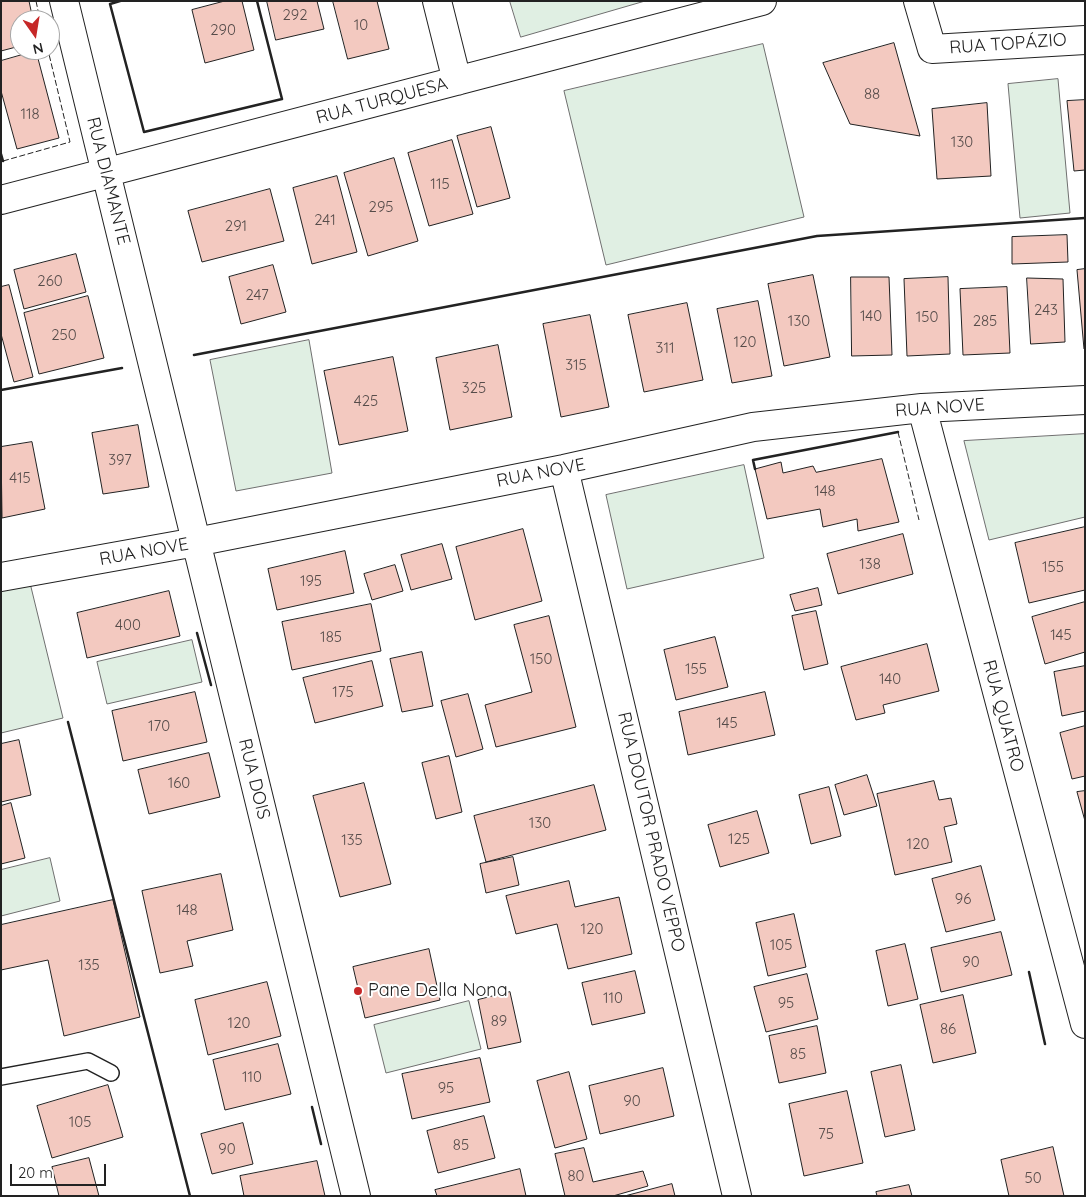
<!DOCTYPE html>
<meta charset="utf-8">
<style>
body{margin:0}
#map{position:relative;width:1086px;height:1197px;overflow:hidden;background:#fff;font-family:Quicksand,sans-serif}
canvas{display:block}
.frame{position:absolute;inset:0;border:2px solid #222;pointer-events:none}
.north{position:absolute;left:10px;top:10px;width:50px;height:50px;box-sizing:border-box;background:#fff;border:1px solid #a7a7a7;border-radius:50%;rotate:167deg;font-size:14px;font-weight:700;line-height:20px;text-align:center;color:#222}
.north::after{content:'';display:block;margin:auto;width:18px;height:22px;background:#c62828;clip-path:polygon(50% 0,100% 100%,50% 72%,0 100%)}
.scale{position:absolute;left:10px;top:1164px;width:96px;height:22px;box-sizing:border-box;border:2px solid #222;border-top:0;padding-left:6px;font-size:15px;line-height:18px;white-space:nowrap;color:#222;-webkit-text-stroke:4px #fff;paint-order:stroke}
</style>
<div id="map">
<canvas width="1086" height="1197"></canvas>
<div class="frame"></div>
<div class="north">N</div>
<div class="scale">20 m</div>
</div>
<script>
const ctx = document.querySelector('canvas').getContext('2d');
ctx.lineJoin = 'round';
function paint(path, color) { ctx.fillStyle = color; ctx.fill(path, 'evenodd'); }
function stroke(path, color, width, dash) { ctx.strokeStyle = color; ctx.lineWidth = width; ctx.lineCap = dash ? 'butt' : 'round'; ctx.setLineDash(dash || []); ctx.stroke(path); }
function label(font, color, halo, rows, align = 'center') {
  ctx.font = font + ' Quicksand,sans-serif'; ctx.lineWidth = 4; ctx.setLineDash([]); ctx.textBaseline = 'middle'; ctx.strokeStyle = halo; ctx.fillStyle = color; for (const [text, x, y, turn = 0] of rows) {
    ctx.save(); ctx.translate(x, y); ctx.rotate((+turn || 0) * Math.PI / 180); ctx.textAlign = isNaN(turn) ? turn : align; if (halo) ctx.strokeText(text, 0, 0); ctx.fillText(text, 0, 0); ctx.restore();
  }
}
const green = new Path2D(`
 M 510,1 L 645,1 L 521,37 Z
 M 763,44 L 804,217 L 606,265 L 564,91 Z
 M 1058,79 L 1070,213 L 1020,218 L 1008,84 Z
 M 309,340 L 332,473 L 236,491 L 210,360 Z
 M 1085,434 L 1085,517 L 989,540 L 964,441 Z
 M 744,465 L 764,558 L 627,589 L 606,495 Z
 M 30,583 L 63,718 L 1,733 L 1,590 Z
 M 192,640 L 202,682 L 107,704 L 97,662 Z
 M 50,858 L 60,901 L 1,916 L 1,870 Z
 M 469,1001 L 481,1049 L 386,1073 L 374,1025 Z`);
const building = new Path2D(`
 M 1,1 L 29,1 L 33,20 L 20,20 L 20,46 L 1,51 Z
 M 225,1 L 242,1 L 254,50 L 205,63 L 192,10 Z
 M 267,1 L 317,1 L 324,29 L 276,40 Z
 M 333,1 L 377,1 L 389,49 L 348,59 Z
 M 894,43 L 920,136 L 850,124 L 823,63 Z
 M 36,51 L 59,138 L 17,149 L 1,91 L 1,61 Z
 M 1085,100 L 1085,170 L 1074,171 L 1067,101 Z
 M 987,103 L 991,176 L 937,179 L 932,109 Z
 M 491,127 L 510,198 L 477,207 L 457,136 Z
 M 452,140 L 473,214 L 429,226 L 408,153 Z
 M 394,158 L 418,241 L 368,256 L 344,173 Z
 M 337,176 L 357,252 L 312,264 L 293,188 Z
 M 270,189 L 284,241 L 202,262 L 188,211 Z
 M 1067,235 L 1068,262 L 1012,264 L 1012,237 Z
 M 76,254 L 86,292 L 24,309 L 14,270 Z
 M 273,265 L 286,312 L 241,324 L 229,277 Z
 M 1085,269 L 1085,349 L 1084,349 L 1077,270 Z
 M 813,275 L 830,357 L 784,366 L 768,284 Z
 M 851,277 L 889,277 L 892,355 L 852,356 Z
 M 948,277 L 950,354 L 907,356 L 904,279 Z
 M 1027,278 L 1063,279 L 1065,342 L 1031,344 Z
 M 9,285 L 33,377 L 14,382 L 1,334 L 1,287 Z
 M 1007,287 L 1010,353 L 963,355 L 960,289 Z
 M 88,296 L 104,358 L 39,374 L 24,313 Z
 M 758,301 L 772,376 L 732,383 L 717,309 Z
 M 687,303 L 703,380 L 644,392 L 628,315 Z
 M 590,315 L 609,407 L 561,417 L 543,324 Z
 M 498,345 L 512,417 L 450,430 L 436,358 Z
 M 393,357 L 408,431 L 339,445 L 324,371 Z
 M 138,425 L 149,487 L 103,494 L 92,433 Z
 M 32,442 L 45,509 L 2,518 L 1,447 Z
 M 882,459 L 899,522 L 858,531 L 857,519 L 823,527 L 820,509 L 767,519 L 755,469 L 781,462 L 783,473 L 813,466 L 816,472 Z
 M 1085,527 L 1085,590 L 1029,603 L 1015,543 Z
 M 523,529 L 542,601 L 475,620 L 456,547 Z
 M 903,534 L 913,574 L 838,594 L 827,554 Z
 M 442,544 L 452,579 L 411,590 L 401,555 Z
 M 345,551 L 354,593 L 277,610 L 268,569 Z
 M 395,565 L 403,591 L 372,600 L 364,574 Z
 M 818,588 L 822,605 L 795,611 L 790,595 Z
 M 169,591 L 180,636 L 87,658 L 77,613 Z
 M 1085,602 L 1085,652 L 1045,664 L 1032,617 Z
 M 371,604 L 381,651 L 292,670 L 282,622 Z
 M 816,611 L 828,664 L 804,670 L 792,616 Z
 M 549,616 L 576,727 L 496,747 L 485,705 L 532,692 L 514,625 Z
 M 715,637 L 728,687 L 676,700 L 664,650 Z
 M 927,644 L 939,691 L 883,705 L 885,713 L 856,720 L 841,667 Z
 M 422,652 L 433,706 L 402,712 L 390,659 Z
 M 372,661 L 383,706 L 315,723 L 303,678 Z
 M 1085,666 L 1085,711 L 1062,716 L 1054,672 Z
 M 195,692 L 207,742 L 123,761 L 112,711 Z
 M 765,692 L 775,735 L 688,755 L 679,712 Z
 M 468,694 L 483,749 L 456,757 L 441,701 Z
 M 1085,726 L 1085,776 L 1072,779 L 1060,733 Z
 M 19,740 L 31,795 L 1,802 L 1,744 Z
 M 209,753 L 220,797 L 149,814 L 138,770 Z
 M 449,756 L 462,812 L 436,819 L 422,763 Z
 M 867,775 L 877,806 L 844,815 L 835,785 Z
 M 934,781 L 939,800 L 951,798 L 957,824 L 944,827 L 952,862 L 895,875 L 877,794 Z
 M 364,783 L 391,884 L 340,897 L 313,796 Z
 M 594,785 L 606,830 L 486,862 L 474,816 Z
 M 829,787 L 841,836 L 811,844 L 799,795 Z
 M 1085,791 L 1085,821 L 1077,792 Z
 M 11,803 L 25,858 L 1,864 L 1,806 Z
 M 757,811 L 769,853 L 720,867 L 708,825 Z
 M 513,857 L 519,885 L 486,893 L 480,864 Z
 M 981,866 L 995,920 L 946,932 L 932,879 Z
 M 221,874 L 233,930 L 187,941 L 193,966 L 160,973 L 142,891 Z
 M 569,881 L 575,907 L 619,897 L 632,954 L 568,969 L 557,924 L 516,934 L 506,896 Z
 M 113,900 L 140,1017 L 64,1036 L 48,960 L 1,970 L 1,925 Z
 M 794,914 L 806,967 L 768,976 L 756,923 Z
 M 1001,932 L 1012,975 L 941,992 L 931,948 Z
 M 905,944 L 918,999 L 888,1006 L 876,951 Z
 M 429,949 L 440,1000 L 365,1018 L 353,967 Z
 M 635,971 L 645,1013 L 592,1025 L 582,983 Z
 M 807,974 L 818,1019 L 766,1032 L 754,987 Z
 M 267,982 L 281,1036 L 208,1055 L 195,1000 Z
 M 510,992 L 521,1042 L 488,1049 L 478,1000 Z
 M 963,995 L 976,1053 L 933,1063 L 920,1005 Z
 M 817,1026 L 826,1073 L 779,1083 L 769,1036 Z
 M 278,1044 L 291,1094 L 225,1110 L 213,1060 Z
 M 480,1058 L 490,1102 L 412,1119 L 402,1074 Z
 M 901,1065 L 915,1130 L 885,1137 L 871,1072 Z
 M 663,1068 L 674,1116 L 600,1134 L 589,1086 Z
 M 569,1072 L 587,1139 L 555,1148 L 537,1081 Z
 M 108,1085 L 123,1137 L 52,1158 L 37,1106 Z
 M 847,1091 L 863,1163 L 804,1176 L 789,1104 Z
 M 484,1116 L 495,1158 L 438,1173 L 427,1131 Z
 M 243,1123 L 253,1164 L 212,1174 L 201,1134 Z
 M 1053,1147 L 1064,1196 L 1009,1196 L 1001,1160 Z
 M 584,1148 L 593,1182 L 643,1171 L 648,1186 L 613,1196 L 565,1196 L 555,1154 Z
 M 89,1158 L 99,1196 L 59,1196 L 52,1167 Z
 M 317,1161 L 325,1196 L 244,1196 L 240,1176 Z
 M 520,1169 L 526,1196 L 437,1196 L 435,1190 Z
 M 672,1184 L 675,1196 L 625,1196 Z
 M 909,1185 L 912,1196 L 877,1196 L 876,1192 Z`);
const lane = new Path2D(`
 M 1,1077 L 88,1061 L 111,1073`);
const street = new Path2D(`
 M 64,1 L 356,1196
 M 437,1 L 457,81
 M 918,1 L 932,49 L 1085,40
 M 1,200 L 762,1
 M 922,408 L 1085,1024
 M 564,469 L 737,1196
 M 1,577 L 196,542 L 564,469 L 753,427 L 922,408 L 1085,400`);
const fence = new Path2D(`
 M 36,1 L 40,20
 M 3,161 L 70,142 L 48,50
 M 898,432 L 919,520`);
const wall = new Path2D(`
 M 120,1 L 110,4 L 144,132 L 282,99 L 257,1
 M 1,154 L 3,161
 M 194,355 L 817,236 L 1085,218
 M 1,390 L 122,368
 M 755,469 L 753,460 L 898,432
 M 197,633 L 211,685
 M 68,722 L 190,1196
 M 1029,972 L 1045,1044
 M 312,1107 L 321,1144`);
const markers = [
 [358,991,5,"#c62828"]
];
const numberNames = [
 ["292",295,15],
 ["10",361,25],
 ["290",223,30],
 ["88",872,94],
 ["118",30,114],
 ["130",962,142],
 ["115",440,184],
 ["295",381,207],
 ["241",325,220],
 ["291",236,226],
 ["260",50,281],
 ["247",257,295],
 ["243",1046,310],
 ["140",871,316],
 ["150",927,317],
 ["130",799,321],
 ["285",985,321],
 ["250",64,335],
 ["120",745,342],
 ["311",665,348],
 ["315",576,365],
 ["325",474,388],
 ["425",366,401],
 ["397",120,460],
 ["415",20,478],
 ["148",825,491],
 ["138",870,564],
 ["155",1053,567],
 ["195",311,581],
 ["400",128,625],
 ["145",1061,635],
 ["185",331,637],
 ["150",541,659],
 ["155",696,669],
 ["140",890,679],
 ["175",343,692],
 ["145",727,723],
 ["170",159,726],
 ["160",179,783],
 ["130",540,823],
 ["125",739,839],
 ["135",352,840],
 ["120",918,844],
 ["96",963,899],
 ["148",187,910],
 ["120",592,929],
 ["105",781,945],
 ["90",971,962],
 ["135",89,965],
 ["110",613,998],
 ["95",786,1003],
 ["89",499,1021],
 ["120",239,1023],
 ["86",948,1029],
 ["85",798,1054],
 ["110",252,1077],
 ["95",446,1088],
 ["90",632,1101],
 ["105",80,1122],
 ["75",826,1134],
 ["85",461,1145],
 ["90",227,1149],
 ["80",576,1176],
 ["50",1033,1178]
];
const streetNames = [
 ["RUA TOPÁZIO",1008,44,-4],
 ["RUA TURQUESA",382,101,-15],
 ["RUA DIAMANTE",108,181,76],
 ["RUA NOVE",940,408,-4],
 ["RUA NOVE",541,473,-11],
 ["RUA NOVE",144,552,-10],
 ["RUA QUATRO",1003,716,75],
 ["RUA DOIS",254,779,76],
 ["RUA DOUTOR PRADO VEPPO",651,832,77]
];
const poiNames = [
 ["Pane Della Nona",368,991]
];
paint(green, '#e0efe3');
stroke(green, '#6f6f6f', 1);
paint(building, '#f3c9c0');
stroke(building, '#222', 1);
stroke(lane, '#222', 18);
stroke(street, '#222', 30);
stroke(lane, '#fff', 15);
stroke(street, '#fff', 28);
stroke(fence, '#222', 1, [6, 2.5]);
stroke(wall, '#222', 2.5);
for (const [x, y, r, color] of markers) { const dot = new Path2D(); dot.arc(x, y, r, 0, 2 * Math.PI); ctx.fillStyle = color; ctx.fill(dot); stroke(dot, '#fff', 2); }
label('15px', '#564c4a', null, numberNames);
label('18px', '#222', '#fff', streetNames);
label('18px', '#222', '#fff', poiNames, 'left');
</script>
